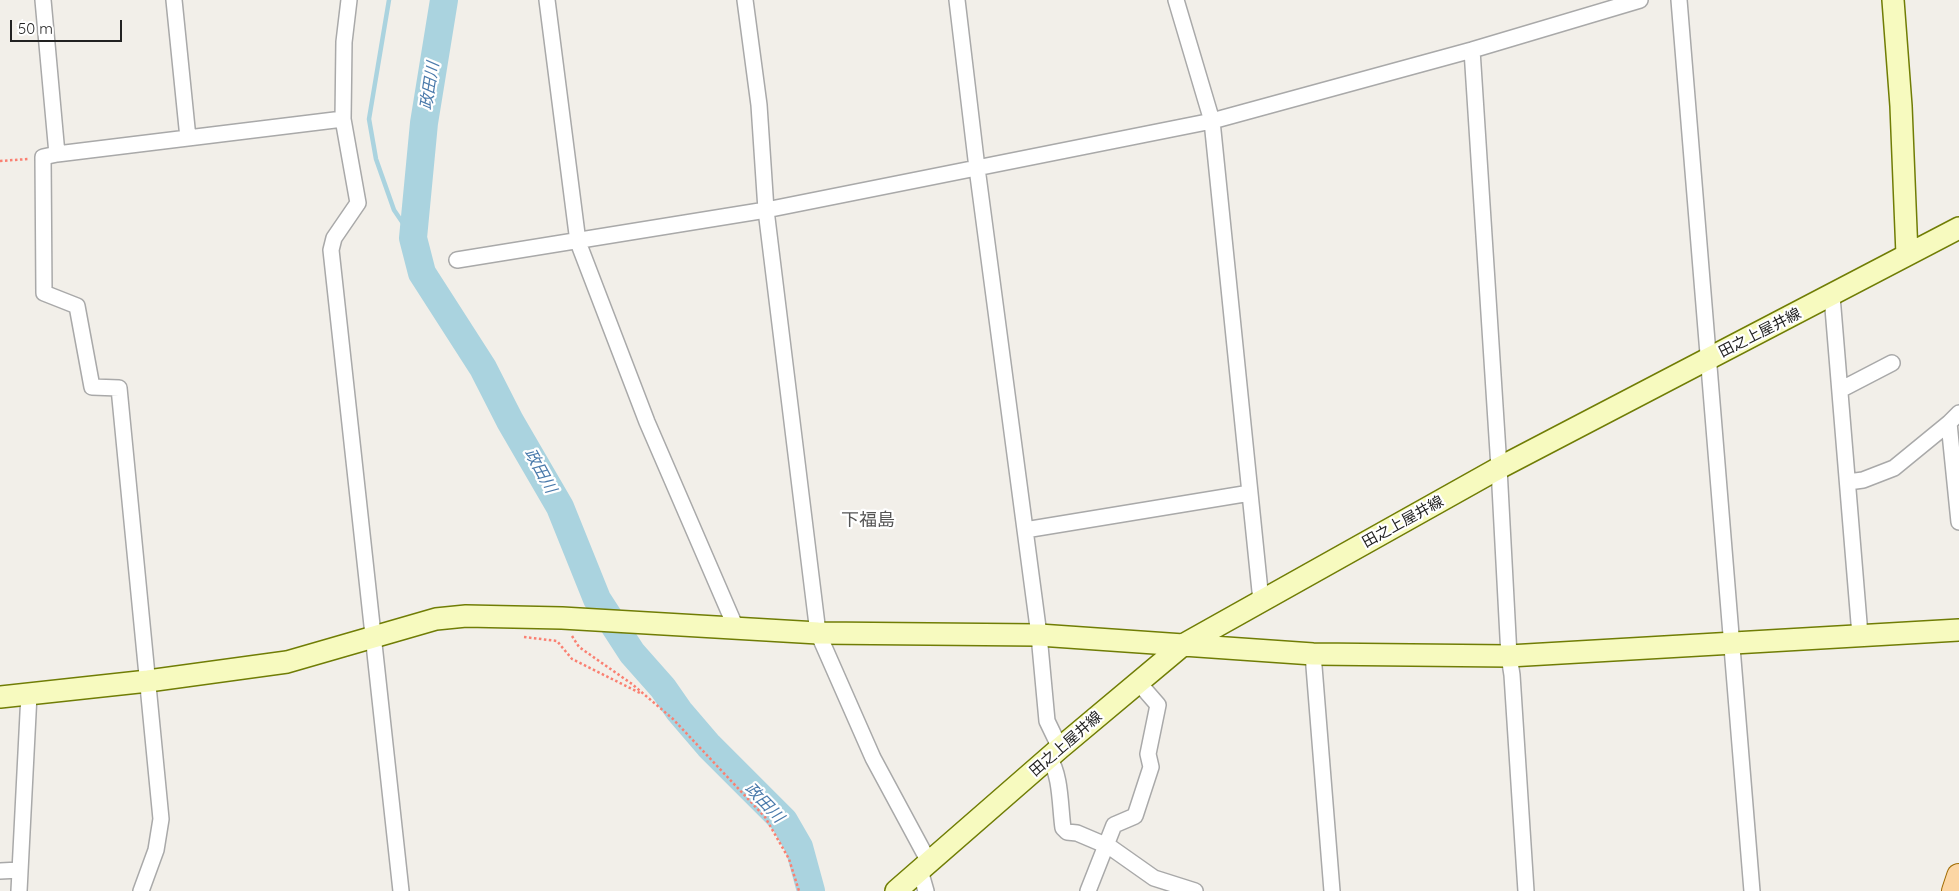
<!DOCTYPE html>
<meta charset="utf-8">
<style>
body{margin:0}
#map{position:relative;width:1959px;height:891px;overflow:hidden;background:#f2efe9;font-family:Quicksand,sans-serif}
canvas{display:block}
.scale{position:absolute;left:10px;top:20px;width:112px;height:22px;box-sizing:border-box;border:2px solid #222;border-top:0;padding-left:6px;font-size:15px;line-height:18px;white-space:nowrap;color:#222;-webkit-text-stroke:4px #fff;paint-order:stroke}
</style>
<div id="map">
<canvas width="1959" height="891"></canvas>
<div class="scale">50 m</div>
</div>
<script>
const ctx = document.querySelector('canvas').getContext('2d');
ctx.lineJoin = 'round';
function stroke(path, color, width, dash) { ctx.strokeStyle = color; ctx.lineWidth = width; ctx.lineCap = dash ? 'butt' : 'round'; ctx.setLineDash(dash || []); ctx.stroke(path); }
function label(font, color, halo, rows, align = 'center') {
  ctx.font = font + ' Quicksand,"Noto Sans JP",sans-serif'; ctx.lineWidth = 4.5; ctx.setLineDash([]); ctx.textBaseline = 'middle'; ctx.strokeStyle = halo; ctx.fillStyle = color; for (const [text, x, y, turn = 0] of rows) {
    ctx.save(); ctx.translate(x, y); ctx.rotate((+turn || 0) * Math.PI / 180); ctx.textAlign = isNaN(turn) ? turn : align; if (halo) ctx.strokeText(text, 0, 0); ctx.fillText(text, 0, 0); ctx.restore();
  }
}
const stream = new Path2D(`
 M 389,0 L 369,119 L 376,159 L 394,210 L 413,238`);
const river = new Path2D(`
 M 444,0 L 424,123 L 413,238 L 422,273 L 483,368 L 510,421 L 560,507 L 597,599 L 632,653 L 663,688 L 679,711 L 709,746 L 784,821 L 799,847 L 811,891`);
const path = new Path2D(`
 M 0,161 L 28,159
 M 572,636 L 579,647 L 632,684 L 673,719 L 765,817 L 789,859 L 799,891
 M 524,637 L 557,641 L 572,659 L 642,694`);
const street = new Path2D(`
 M 43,0 L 57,154 L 43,157 L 44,293 L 77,306 L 92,387 L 119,388 L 161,819 L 156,850 L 141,891
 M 174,0 L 188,138
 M 349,0 L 344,42 L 343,119 L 358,203 L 334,238 L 331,250 L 401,891
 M 547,0 L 578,242 L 647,422 L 736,628
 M 745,0 L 759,105 L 766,210 L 818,633 L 873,758 L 929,862
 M 957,0 L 977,168 L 1039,635 L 1047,721 L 1060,748
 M 1176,0 L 1212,121 L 1261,601
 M 1679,0 L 1752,891
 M 1472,50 L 1499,468 L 1509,656 L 1512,675 L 1526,891
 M 57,154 L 343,119
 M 457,260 L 766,210 L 1212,121 L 1472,50 L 1640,0
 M 1832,296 L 1860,635
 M 1840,390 L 1892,363
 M 1959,413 L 1949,423 L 1959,522
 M 1848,482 L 1863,480 L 1894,468 L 1949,423
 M 1025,530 L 1250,493
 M 1313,654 L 1332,891
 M 1049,758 C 1061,774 1060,808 1063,828 L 1067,832 L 1077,833 L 1110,847 L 1154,878 L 1195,891
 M 920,870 L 926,891
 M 0,871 L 20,870
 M 19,891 L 29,694
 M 1088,891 L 1114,825 L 1135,816 L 1151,767 L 1148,754 L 1158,705 L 1138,682`);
const secondary = new Path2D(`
 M 1893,0 L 1901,106 L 1907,255
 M 0,697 L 148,681 L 287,662 L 436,619 L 466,616 L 562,618 L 818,633 L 1039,635 L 1313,654 L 1509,656 L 1959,630
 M 896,891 L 1060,748 L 1183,645 L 1499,468 L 1959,228`);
const primary = new Path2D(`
 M 1954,891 L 1959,876`);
const streetNames = [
 ["田之上屋井線",1760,333,-27],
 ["田之上屋井線",1403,522,-29],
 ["田之上屋井線",1066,744,-41]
];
const waterNames = [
 ["政田川",430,86,-81],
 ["政田川",540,471,61],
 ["政田川",764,803,46]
];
const quarterNames = [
 ["下福島",868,521]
];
stroke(stream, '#aad3df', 4.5);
stroke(river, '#aad3df', 28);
stroke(street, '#a9a9a9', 18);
stroke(secondary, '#707d05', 24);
stroke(primary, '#a06b00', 26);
stroke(path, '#fa8072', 2.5, [2.5, 2.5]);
stroke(street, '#fff', 15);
stroke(secondary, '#f7fabf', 21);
stroke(primary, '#fcd6a4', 24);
label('15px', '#222', '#fff', streetNames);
label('italic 16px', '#4a7aab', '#fff', waterNames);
label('18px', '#555', '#fff', quarterNames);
</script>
